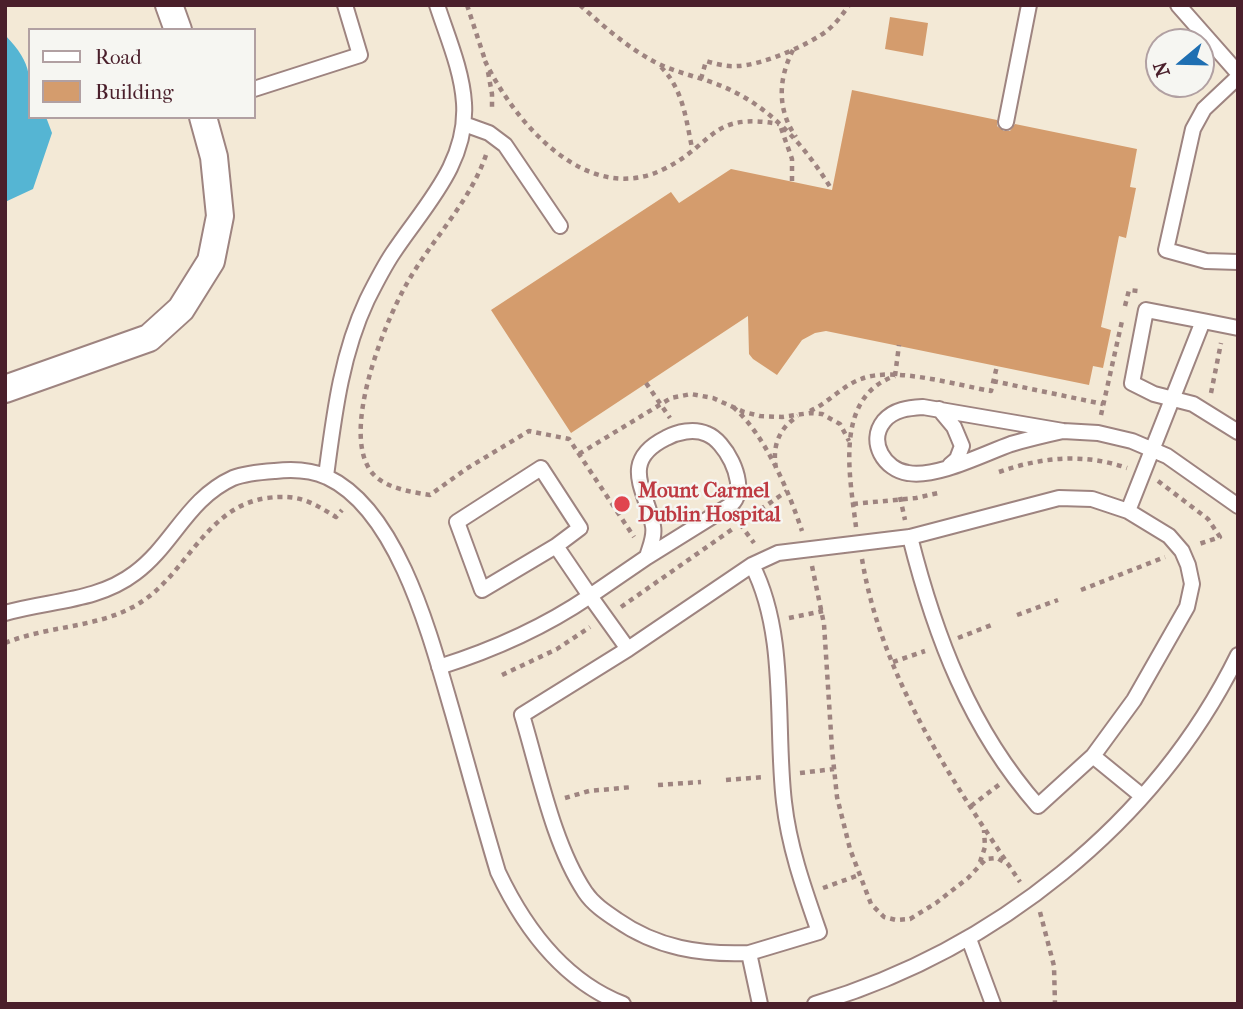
<!DOCTYPE html>
<style>
body{margin:0}
#map{position:relative;width:1243px;height:1009px;overflow:hidden;background:#f3e9d6;font-family:"IM FELL French Canon",serif}
canvas{display:block}
.frame{position:absolute;inset:0;border:7px solid #4a1f2b;pointer-events:none}
.legend{position:absolute;left:28px;top:28px;width:228px;height:91px;box-sizing:border-box;background:#f6f6f2;border:2px solid #b1a0a2;margin:0;padding:9px 12px;list-style:none;font-size:21px;color:#4a1f2b}
.legend li{display:flex;align-items:center;gap:14px;height:35px}
.legend b{width:35px;border:2px solid #b1a0a2}
.north{position:absolute;left:1145px;top:28px;width:70px;height:70px;box-sizing:border-box;background:#f6f6f2;border:2px solid #b1a0a2;border-radius:50%;rotate:251deg;font-size:19px;font-weight:700;line-height:28px;text-align:center;color:#4a1f2b}
.north::after{content:'';display:block;margin:auto;width:24px;height:32px;background:#1f6fb2;clip-path:polygon(50% 0,100% 100%,50% 72%,0 100%)}
</style>
<div id="map">
<canvas width="1243" height="1009"></canvas>
<div class="frame"></div>
<ul class="legend">
<li><b style="height:9px;background:#fff"></b>Road</li>
<li><b style="height:19px;background:#d49c6d"></b>Building</li>
</ul>
<div class="north">N</div>
</div>
<script>
const ctx = document.querySelector('canvas').getContext('2d');
ctx.lineJoin = 'round';
function paint(path, color) { ctx.fillStyle = color; ctx.fill(path, 'evenodd'); }
function stroke(path, color, width, dash) { ctx.strokeStyle = color; ctx.lineWidth = width; ctx.lineCap = dash ? 'butt' : 'round'; ctx.setLineDash(dash || []); ctx.stroke(path); }
function label(font, color, halo, rows, align = 'center') {
  ctx.font = font + ' "IM FELL French Canon",serif'; ctx.lineWidth = 5; ctx.setLineDash([]); ctx.textBaseline = 'middle'; ctx.strokeStyle = halo; ctx.fillStyle = color; for (const [text, x, y, turn = 0] of rows) {
    ctx.save(); ctx.translate(x, y); ctx.rotate((+turn || 0) * Math.PI / 180); ctx.textAlign = isNaN(turn) ? turn : align; if (halo) ctx.strokeText(text, 0, 0); ctx.fillText(text, 0, 0); ctx.restore();
  }
}
const water = new Path2D(`
 M 5,35 C 34,65 30,78 30,117 L 46,117 L 52,133 L 33,189 L 5,202 Z`);
const building = new Path2D(`
 M 890,17 L 928,23 L 923,56 L 885,49 Z
 M 852,90 L 997,120 L 997,126 L 1004,131 L 1010,131 L 1015,124 L 1137,149 L 1130,187 L 1136,188 L 1126,238 L 1119,236 L 1101,327 L 1111,330 L 1103,368 L 1093,366 L 1089,385 L 826,331 L 815,333 L 802,340 L 777,375 L 753,359 L 749,354 L 748,316 L 571,433 L 491,310 L 671,192 L 679,203 L 731,169 L 832,190 Z`);
const path = new Path2D(`
 M 467,5 L 486,63
 M 580,5 C 602,25 627,47 653,61 C 675,73 701,77 724,87 C 771,107 806,147 832,190
 M 793,50 C 778,79 777,110 796,137
 M 485,61 C 515,123 588,209 666,168 C 715,143 711,112 779,124
 M 661,67 C 683,89 686,119 692,148
 M 488,72 L 492,94 L 492,109
 M 701,79 L 706,61 C 716,64 727,67 738,66 C 762,65 809,45 828,30 C 836,23 843,14 849,5
 M 781,128 L 792,159 L 792,182
 M 486,155 C 469,204 431,240 406,285 C 384,324 337,439 375,476 C 389,489 412,492 430,495 L 466,469 L 529,431 L 569,439 L 634,537
 M 1125,306 L 1129,290 L 1138,291
 M 895,376 L 899,345
 M 993,381 L 1103,404
 M 646,383 L 670,418
 M 1211,393 L 1221,343
 M 733,407 C 765,434 789,492 802,531
 M 810,411 C 828,403 842,386 861,379 C 892,366 957,385 991,391 L 997,366
 M 1101,415 L 1122,321
 M 579,454 L 671,398 L 691,394 L 713,398 L 744,412 L 760,416 L 782,417 L 810,413 L 822,414 L 840,424 L 849,441
 M 776,468 C 772,446 779,428 798,416
 M 999,472 C 1042,457 1084,453 1127,468
 M 1158,481 L 1208,519 L 1220,537 L 1199,544
 M 900,497 L 905,520
 M 853,504 L 916,498 L 938,493
 M 744,521 L 787,491
 M 740,524 L 754,543
 M 856,527 C 850,477 833,397 895,376
 M 862,559 C 882,680 954,783 1020,882
 M 812,566 L 824,624 L 832,749 L 837,797 L 850,849 L 871,904 L 884,917 L 896,920 L 910,919 L 936,903 L 968,878 L 986,859 L 997,858 L 1009,865
 M 1081,590 L 1165,557
 M 621,607 L 734,528
 M 1017,615 L 1058,600
 M 789,618 L 823,611
 M 958,638 L 994,624
 M 5,643 C 47,626 94,628 133,607 C 186,579 203,507 267,498 C 298,494 310,501 336,517 L 342,510
 M 893,662 L 925,651
 M 502,675 L 557,649 L 590,627
 M 800,773 L 834,769
 M 726,780 L 765,777
 M 658,785 L 701,782
 M 565,798 L 589,791 L 633,787
 M 971,806 L 1000,784
 M 980,862 L 985,847 L 984,830
 M 823,888 L 859,875
 M 1040,912 L 1054,966 L 1055,1004`);
const lane = new Path2D(`
 M 1178,5 L 1238,73
 M 1238,77 L 1204,109 L 1193,129 L 1166,250 L 1206,261 L 1238,262
 M 254,89 L 360,55 L 345,5
 M 1006,122 L 1029,5
 M 464,124 L 489,133 L 505,145 L 560,226
 M 1203,321 L 1146,310 L 1132,383 L 1154,394 L 1193,404 L 1238,432
 M 939,409 L 954,427 L 962,446 L 957,459 L 950,465
 M 1063,431 C 1045,435 1028,439 1011,444 C 983,454 937,478 908,473 C 885,470 867,442 884,421 C 894,409 909,408 923,407 L 1063,431 L 1098,433 L 1132,441 L 1167,456 L 1238,506
 M 326,476 C 334,416 341,355 367,300 C 375,284 383,268 393,253 C 424,206 468,164 464,103 C 462,70 447,36 437,5
 M 910,537 C 935,636 970,729 1038,806 L 1093,756 L 1134,700 L 1187,607 L 1192,584 L 1188,565 L 1182,551 L 1169,536 L 1128,511
 M 556,546 L 580,528 L 541,468 L 457,522 L 482,590 L 556,546 L 590,596 L 647,557 L 729,506 C 732,504 735,501 736,498 C 745,479 725,441 707,434 C 694,428 677,432 666,438 C 618,462 647,491 653,526 C 655,537 650,546 647,557
 M 5,613 C 49,600 97,602 135,573 C 173,545 187,499 233,478 C 246,473 261,472 275,471 C 292,469 311,470 327,477 C 400,511 432,643 453,714 C 468,767 482,819 498,872 C 524,927 564,981 623,1004
 M 439,667 C 493,650 543,628 590,596 L 628,649
 M 1093,756 L 1142,796
 M 969,939 L 993,1004
 M 749,953 L 819,932 C 804,889 789,847 784,802 C 775,726 788,635 752,565
 M 760,1004 L 749,953 C 701,955 657,948 617,920 C 605,912 593,904 585,892 C 553,844 539,771 522,715 L 628,649 L 752,565 L 778,553 L 910,537 L 1059,498 L 1092,499 L 1128,511 L 1203,321 L 1238,328
 M 815,1004 C 993,951 1155,824 1238,655`);
const street = new Path2D(`
 M 169,5 L 178,30
 M 5,389 L 149,338 L 181,309 L 211,261 L 220,216 L 214,157 L 203,117`);
const markers = [
 [622,504,9,"#e0444e"]
];
const healthNames = [
 ["Mount Carmel",638,492],
 ["Dublin Hospital",638,516]
];
paint(water, '#55b5d3');
paint(building, '#d49c6d');
stroke(lane, '#9e8480', 18);
stroke(street, '#9e8480', 30);
stroke(path, '#9e8480', 4.5, [5, 5]);
stroke(lane, '#fff', 14);
stroke(street, '#fff', 26);
for (const [x, y, r, color] of markers) { const dot = new Path2D(); dot.arc(x, y, r, 0, 2 * Math.PI); ctx.fillStyle = color; ctx.fill(dot); stroke(dot, '#f6f6f2', 2.5); }
label('bold 21px', '#be3a42', '#f6f6f2', healthNames, 'left');
</script>
